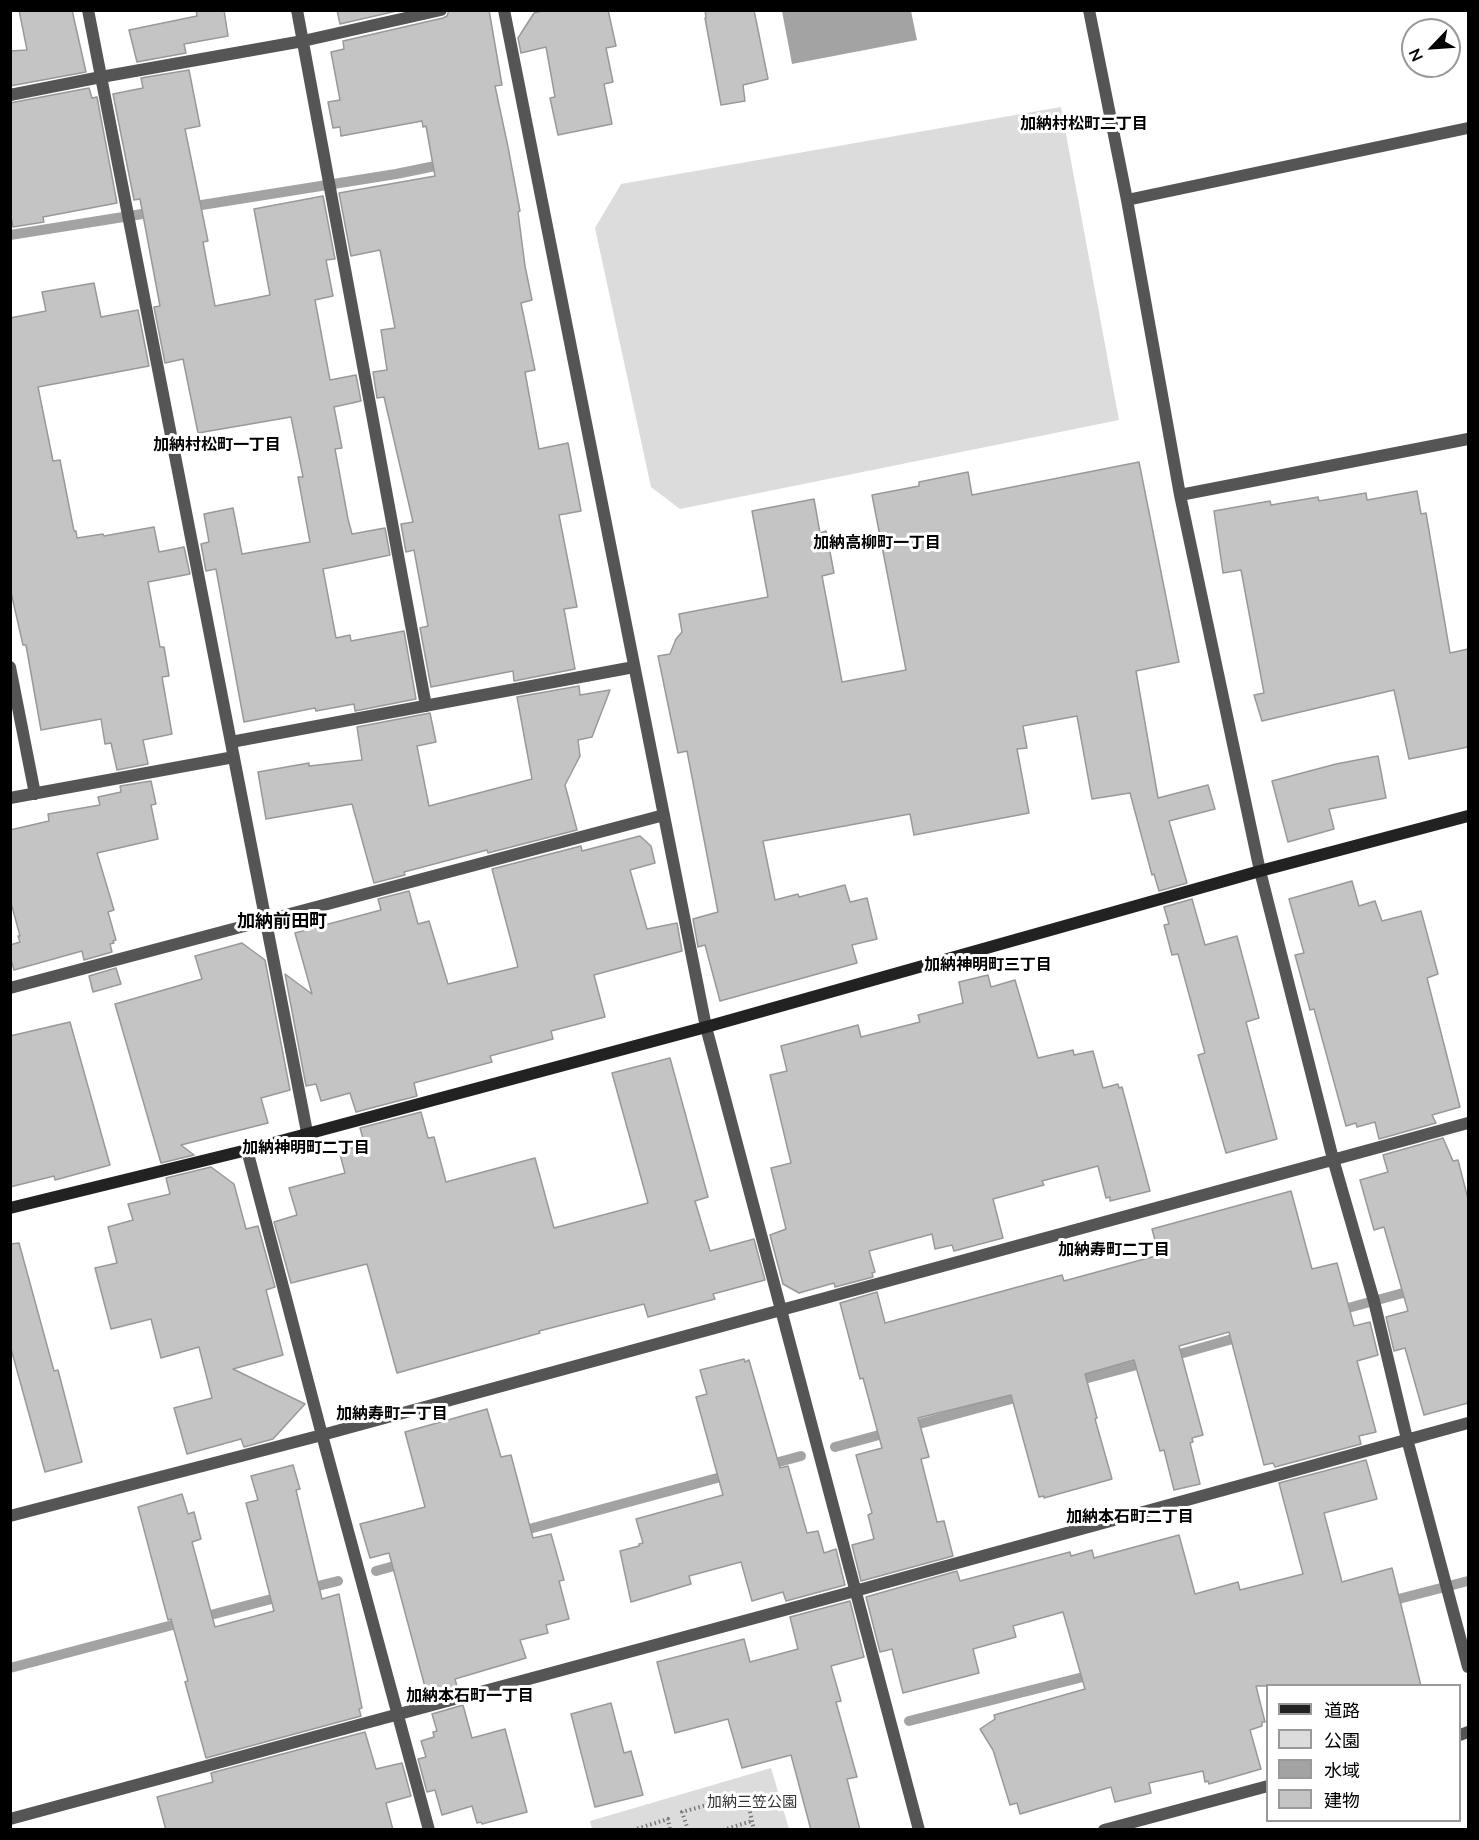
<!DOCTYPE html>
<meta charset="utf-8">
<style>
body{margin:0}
#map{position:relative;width:1479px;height:1840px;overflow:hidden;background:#fff;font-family:"Nunito Sans","Noto Sans JP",sans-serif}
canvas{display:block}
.frame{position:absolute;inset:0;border:12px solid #000;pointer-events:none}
.legend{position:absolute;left:1266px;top:1684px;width:195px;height:138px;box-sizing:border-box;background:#fff;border:2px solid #999;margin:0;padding:8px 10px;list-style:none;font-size:18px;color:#000}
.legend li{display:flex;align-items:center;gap:12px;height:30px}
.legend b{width:30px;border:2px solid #999}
.north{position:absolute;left:1401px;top:18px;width:60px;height:60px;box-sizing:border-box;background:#fff;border:2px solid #999;border-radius:50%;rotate:245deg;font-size:16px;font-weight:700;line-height:24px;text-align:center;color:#000}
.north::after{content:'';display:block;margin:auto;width:21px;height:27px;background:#000;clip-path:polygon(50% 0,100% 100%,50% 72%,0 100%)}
</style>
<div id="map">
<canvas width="1479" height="1840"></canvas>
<div class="frame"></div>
<ul class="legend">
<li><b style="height:8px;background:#222"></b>道路</li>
<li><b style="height:16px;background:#dcdcdc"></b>公園</li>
<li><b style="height:16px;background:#a3a3a3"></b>水域</li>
<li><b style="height:16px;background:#c4c4c4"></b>建物</li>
</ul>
<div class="north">N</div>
</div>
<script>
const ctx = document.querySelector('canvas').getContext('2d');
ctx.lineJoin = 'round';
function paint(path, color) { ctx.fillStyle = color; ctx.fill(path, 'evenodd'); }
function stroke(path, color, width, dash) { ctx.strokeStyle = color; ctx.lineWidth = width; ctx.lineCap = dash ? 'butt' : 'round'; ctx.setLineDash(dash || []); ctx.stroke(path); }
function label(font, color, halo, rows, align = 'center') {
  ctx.font = font + ' "Nunito Sans","Noto Sans JP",sans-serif'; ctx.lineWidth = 6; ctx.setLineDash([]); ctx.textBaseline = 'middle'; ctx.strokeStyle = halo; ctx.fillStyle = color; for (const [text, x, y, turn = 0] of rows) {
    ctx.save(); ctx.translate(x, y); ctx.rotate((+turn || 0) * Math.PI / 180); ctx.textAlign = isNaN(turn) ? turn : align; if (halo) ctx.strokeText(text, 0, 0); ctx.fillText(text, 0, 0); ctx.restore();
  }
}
const green = new Path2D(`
 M 1061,107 L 1119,420 L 680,509 L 651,487 L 595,228 L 621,184 Z
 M 771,1768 L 789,1829 L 592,1829 L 590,1821 Z`);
const water = new Path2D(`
 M 782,11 L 911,11 L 917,40 L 792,64 Z`);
const stream = new Path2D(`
 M 189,207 L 396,174 L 445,164
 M 10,235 L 155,212
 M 1337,1311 L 1414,1290
 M 1169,1357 L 1243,1336
 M 1073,1382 L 1148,1362
 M 908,1427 L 1026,1395
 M 835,1447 L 890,1432
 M 764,1466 L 801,1456
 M 518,1532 L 732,1474
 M 376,1571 L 405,1563
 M 306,1589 L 338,1581
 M 1387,1602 L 1468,1581
 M 199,1618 L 283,1596
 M 10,1668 L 184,1622
 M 909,1721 L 1095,1674`);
const building = new Path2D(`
 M 19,10 L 72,10 L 86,72 L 10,86 L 10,51 L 27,50 Z
 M 196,10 L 224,10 L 228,36 L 184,44 L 186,53 L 137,62 L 129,30 L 197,16 Z
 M 337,10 L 401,10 L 340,24 Z
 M 449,10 L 489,10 L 502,85 L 495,86 L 508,147 L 520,211 L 518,212 L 525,266 L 532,300 L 521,303 L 535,370 L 525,372 L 539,449 L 568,443 L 581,511 L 559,515 L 577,607 L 564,609 L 575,669 L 514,681 L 513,671 L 431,687 L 420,628 L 428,626 L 414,550 L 406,552 L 401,524 L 413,522 L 384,397 L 377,398 L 373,372 L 387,370 L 381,330 L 395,328 L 380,250 L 351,256 L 339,193 L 435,176 L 426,126 L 423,127 L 422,121 L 341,136 L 340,127 L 333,128 L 328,102 L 340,100 L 331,52 L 344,49 L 343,41 L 443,18 L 447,16 Z
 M 546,10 L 608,10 L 616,46 L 606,48 L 613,82 L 604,84 L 612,124 L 558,135 L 550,98 L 555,97 L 546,47 L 521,53 L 518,38 L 534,13 Z
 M 705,10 L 754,10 L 768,79 L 743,85 L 745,101 L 721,105 L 705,18 L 706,18 Z
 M 189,70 L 200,126 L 185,129 L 208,241 L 203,242 L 215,306 L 270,295 L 254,209 L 323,196 L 335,259 L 326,260 L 333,296 L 315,300 L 330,380 L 356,375 L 361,401 L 334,407 L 342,448 L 335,449 L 348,519 L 352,534 L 385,528 L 390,555 L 323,569 L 336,638 L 350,635 L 351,641 L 404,631 L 416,699 L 355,711 L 354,704 L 316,711 L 315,708 L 244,722 L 216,569 L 206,571 L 201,544 L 209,542 L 204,514 L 233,508 L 242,554 L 310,542 L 298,477 L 303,477 L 291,417 L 198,433 L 183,359 L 165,363 L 154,307 L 160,306 L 140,199 L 134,200 L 113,94 L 143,88 L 141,78 Z
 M 89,88 L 92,98 L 97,97 L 117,203 L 43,217 L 44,222 L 13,227 L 10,212 L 10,103 Z
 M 94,283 L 101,317 L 138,310 L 149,366 L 38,387 L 53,461 L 60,460 L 74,531 L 76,531 L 77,538 L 103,534 L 104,536 L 154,527 L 159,552 L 184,547 L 190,574 L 148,582 L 160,647 L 164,647 L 169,676 L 162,677 L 172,734 L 143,740 L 148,764 L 117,770 L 111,743 L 105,744 L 101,719 L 41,730 L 26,645 L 23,645 L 10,588 L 10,318 L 46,311 L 42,292 Z
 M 1139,462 L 1179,662 L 1136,671 L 1158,798 L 1208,785 L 1215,809 L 1169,821 L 1187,883 L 1159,891 L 1154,874 L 1152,875 L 1130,793 L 1092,799 L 1077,716 L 1023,726 L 1027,748 L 1017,749 L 1029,813 L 914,835 L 910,814 L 763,841 L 775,900 L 798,894 L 799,897 L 845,885 L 850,902 L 867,898 L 877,939 L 852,945 L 857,963 L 720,1001 L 705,945 L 698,947 L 693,919 L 718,912 L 687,751 L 678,753 L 658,656 L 670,654 L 676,639 L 682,632 L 679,614 L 768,597 L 752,511 L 814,499 L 820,533 L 826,531 L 834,573 L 822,576 L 842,682 L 906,670 L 872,495 L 919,486 L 919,482 L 968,472 L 972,495 Z
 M 1417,491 L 1421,514 L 1426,513 L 1450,653 L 1468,649 L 1468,747 L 1409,759 L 1394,690 L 1262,721 L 1254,695 L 1264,693 L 1241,570 L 1223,573 L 1214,511 L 1270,501 L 1271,505 L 1318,497 L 1319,501 L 1366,493 L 1367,500 Z
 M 579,686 L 580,695 L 610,690 L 592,737 L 578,740 L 580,756 L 565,785 L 577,830 L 488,853 L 487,850 L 404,872 L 405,875 L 374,883 L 352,804 L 266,819 L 258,772 L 309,763 L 309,766 L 362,760 L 357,727 L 430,713 L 436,742 L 417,746 L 429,806 L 532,779 L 517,697 Z
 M 1378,756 L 1386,798 L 1329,809 L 1334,829 L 1288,842 L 1272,781 L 1336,764 Z
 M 151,781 L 156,804 L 151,805 L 158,839 L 97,853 L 114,910 L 108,912 L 116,940 L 113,941 L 114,943 L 110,944 L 112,952 L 84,960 L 82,951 L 14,970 L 10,956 L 10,945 L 20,942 L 18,936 L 20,936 L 10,899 L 10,830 L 49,821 L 48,814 L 100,805 L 98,797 L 121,792 L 120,786 Z
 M 640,836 L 651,846 L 655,863 L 630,870 L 647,929 L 677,923 L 682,951 L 594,975 L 605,1017 L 551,1031 L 553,1039 L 490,1056 L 492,1062 L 414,1083 L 417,1096 L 356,1112 L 350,1093 L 321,1101 L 316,1084 L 306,1086 L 285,974 L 312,994 L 295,933 L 381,910 L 378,899 L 409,891 L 418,924 L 429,921 L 448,984 L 518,967 L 492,869 L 581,846 L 582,851 Z
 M 1352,881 L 1359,906 L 1375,901 L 1382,921 L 1421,911 L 1438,974 L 1427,978 L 1460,1107 L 1432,1115 L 1436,1123 L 1379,1139 L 1375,1122 L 1357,1127 L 1356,1123 L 1346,1126 L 1314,1009 L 1310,1010 L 1295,955 L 1304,953 L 1289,899 Z
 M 1192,899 L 1205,945 L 1237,936 L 1259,1018 L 1246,1022 L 1277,1139 L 1226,1153 L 1198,1055 L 1205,1053 L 1178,954 L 1172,955 L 1164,925 L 1169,924 L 1164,907 Z
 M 242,943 L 265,960 L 290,1090 L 261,1098 L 268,1123 L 181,1145 L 194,1155 L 161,1163 L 115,1004 L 202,979 L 195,956 Z
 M 116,968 L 121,984 L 93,992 L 89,976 Z
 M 988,975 L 991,987 L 1015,980 L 1038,1058 L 1073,1050 L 1074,1055 L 1093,1051 L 1103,1088 L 1118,1084 L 1119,1088 L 1122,1087 L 1150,1191 L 1110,1201 L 1110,1197 L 1106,1198 L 1098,1166 L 1042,1181 L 1044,1185 L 993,1199 L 1003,1238 L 954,1251 L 952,1245 L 935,1249 L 932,1234 L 869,1251 L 875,1272 L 872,1273 L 873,1277 L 835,1287 L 834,1283 L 799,1293 L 783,1284 L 770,1235 L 786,1229 L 771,1168 L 791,1163 L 770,1075 L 787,1071 L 781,1046 L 858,1025 L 861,1037 L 920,1022 L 918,1015 L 963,1003 L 959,982 Z
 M 70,1022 L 110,1165 L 55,1180 L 54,1176 L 10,1187 L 10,1036 Z
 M 670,1058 L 708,1197 L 695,1201 L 710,1251 L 754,1239 L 765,1280 L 713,1294 L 715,1299 L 648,1317 L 644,1304 L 539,1331 L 540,1333 L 397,1373 L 367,1264 L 291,1283 L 274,1222 L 297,1215 L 289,1188 L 345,1173 L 339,1151 L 365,1145 L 360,1128 L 421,1112 L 428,1138 L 434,1137 L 446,1182 L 535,1158 L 554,1228 L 648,1203 L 612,1073 Z
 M 1443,1138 L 1453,1161 L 1458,1160 L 1468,1199 L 1468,1403 L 1424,1415 L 1405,1348 L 1394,1351 L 1386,1317 L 1408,1311 L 1384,1227 L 1374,1230 L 1360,1180 L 1388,1172 L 1383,1155 Z
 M 211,1167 L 234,1184 L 246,1229 L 258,1226 L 275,1287 L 266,1290 L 283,1355 L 233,1369 L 305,1404 L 273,1439 L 244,1447 L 241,1439 L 187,1454 L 174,1408 L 212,1398 L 199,1347 L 161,1358 L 151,1319 L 111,1329 L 95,1268 L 117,1263 L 108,1227 L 133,1220 L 128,1204 L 170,1194 L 166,1178 Z
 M 1291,1191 L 1312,1269 L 1337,1263 L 1354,1326 L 1370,1322 L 1378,1355 L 1357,1361 L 1376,1432 L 1359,1436 L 1361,1444 L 1275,1467 L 1273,1463 L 1264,1465 L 1229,1332 L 1179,1346 L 1203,1435 L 1192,1438 L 1193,1442 L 1190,1443 L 1200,1484 L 1174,1490 L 1164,1450 L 1160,1451 L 1134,1360 L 1085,1374 L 1097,1418 L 1095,1419 L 1112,1479 L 1044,1498 L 1044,1496 L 1039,1497 L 1011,1395 L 918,1418 L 929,1457 L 921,1459 L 937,1522 L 944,1521 L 953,1556 L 861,1581 L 852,1545 L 874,1539 L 868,1515 L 872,1513 L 856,1455 L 882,1448 L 863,1378 L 860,1379 L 840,1303 L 877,1292 L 885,1323 L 1062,1275 L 1064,1281 L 1159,1255 L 1152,1229 Z
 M 19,1243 L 51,1360 L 54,1371 L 58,1370 L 82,1462 L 45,1472 L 10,1345 L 10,1244 Z
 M 744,1359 L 745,1362 L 749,1360 L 780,1468 L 788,1466 L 807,1533 L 818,1531 L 824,1553 L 836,1549 L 845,1585 L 786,1601 L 783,1592 L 752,1601 L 741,1562 L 689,1576 L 691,1584 L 631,1602 L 620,1551 L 639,1546 L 639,1544 L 643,1543 L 636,1519 L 723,1495 L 696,1397 L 707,1394 L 700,1370 Z
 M 487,1409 L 501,1457 L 511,1455 L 533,1538 L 551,1534 L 564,1580 L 559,1581 L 569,1619 L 546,1625 L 548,1633 L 520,1640 L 526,1658 L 455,1679 L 458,1690 L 428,1698 L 389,1553 L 370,1558 L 360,1524 L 425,1507 L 405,1432 Z
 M 1366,1460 L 1377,1499 L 1324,1513 L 1342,1582 L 1392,1568 L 1421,1686 L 1256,1686 L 1265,1722 L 1262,1722 L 1262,1726 L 1250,1730 L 1261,1769 L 1209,1784 L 1208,1781 L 1205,1782 L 1203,1771 L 1149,1783 L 1151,1793 L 1115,1802 L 1111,1787 L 1020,1814 L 1017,1803 L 1010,1805 L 993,1750 L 980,1729 L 995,1719 L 994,1715 L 1085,1689 L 1063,1612 L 1013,1626 L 1016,1637 L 973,1649 L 979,1673 L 903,1693 L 892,1649 L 880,1652 L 866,1597 L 957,1571 L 960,1581 L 1070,1552 L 1071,1556 L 1092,1550 L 1094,1558 L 1179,1535 L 1195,1594 L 1238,1582 L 1240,1590 L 1303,1574 L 1279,1483 Z
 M 293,1465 L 300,1489 L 296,1490 L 322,1599 L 339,1594 L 362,1708 L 359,1709 L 361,1716 L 206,1758 L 185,1682 L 188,1681 L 171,1619 L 168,1620 L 138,1507 L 182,1494 L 188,1514 L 194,1512 L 201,1539 L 192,1542 L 215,1627 L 274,1611 L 246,1503 L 258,1500 L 251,1476 Z
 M 850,1601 L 864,1657 L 831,1666 L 841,1701 L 836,1702 L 857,1777 L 847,1779 L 860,1830 L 811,1830 L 791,1755 L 742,1768 L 728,1719 L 675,1733 L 657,1662 L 744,1639 L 750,1662 L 798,1649 L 790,1617 Z
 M 611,1703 L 624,1753 L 631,1751 L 643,1795 L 595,1807 L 571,1714 Z
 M 463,1705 L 472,1738 L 505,1729 L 527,1812 L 482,1824 L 481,1822 L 477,1823 L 472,1806 L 442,1815 L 435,1790 L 427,1792 L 418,1759 L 426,1757 L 421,1741 L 434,1737 L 433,1732 L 437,1731 L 432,1714 Z
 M 365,1732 L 376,1769 L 402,1763 L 411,1796 L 386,1803 L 393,1830 L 166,1830 L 157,1797 L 213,1782 L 211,1773 Z`);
const path = new Path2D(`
 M 633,1830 L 668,1819 L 670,1830
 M 688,1830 L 682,1812 L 746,1794 L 754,1830
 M 723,1830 L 752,1821`);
const street = new Path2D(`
 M 88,10 L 307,1132
 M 297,10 L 426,706
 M 504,10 L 706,1027 L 919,1830
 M 1089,10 L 1127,200 L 1180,495 L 1260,871 L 1333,1159 L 1374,1301 L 1407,1439 L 1468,1667
 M 10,95 L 101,77 L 303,41 L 441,10
 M 1127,200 L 1468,128
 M 1180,495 L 1468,439
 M 10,667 L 35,794
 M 231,742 L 634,667
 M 10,798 L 234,757
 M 10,988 L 664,815
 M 247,1150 L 322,1435 L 429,1830
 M 10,1516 L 322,1435 L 1468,1123
 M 1460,1735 L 1468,1732
 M 10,1819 L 855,1591 L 1468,1423
 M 1104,1830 L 1268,1786`);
const secondary = new Path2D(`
 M 10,1208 L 247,1150 L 706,1027 L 1260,871 L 1468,816`);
const parkNames = [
 ["加納三笠公園",752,1803]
];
const neighbourhoodNames = [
 ["加納村松町二丁目",1084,125],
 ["加納村松町一丁目",217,446],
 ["加納高柳町一丁目",877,544],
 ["加納神明町三丁目",988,966],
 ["加納神明町二丁目",306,1149],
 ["加納寿町二丁目",1114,1251],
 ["加納寿町一丁目",392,1415],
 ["加納本石町二丁目",1130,1518],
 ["加納本石町一丁目",470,1697]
];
const quarterNames = [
 ["加納前田町",282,923]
];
paint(green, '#dcdcdc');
paint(water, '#a3a3a3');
stroke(stream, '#a3a3a3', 10);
paint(building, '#c4c4c4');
stroke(building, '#999', 1.5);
stroke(path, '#777', 4, [1.5, 3]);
stroke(street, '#555', 12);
stroke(secondary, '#222', 12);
label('15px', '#333', '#fff', parkNames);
label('bold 16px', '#000', '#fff', neighbourhoodNames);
label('bold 18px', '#000', '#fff', quarterNames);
</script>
